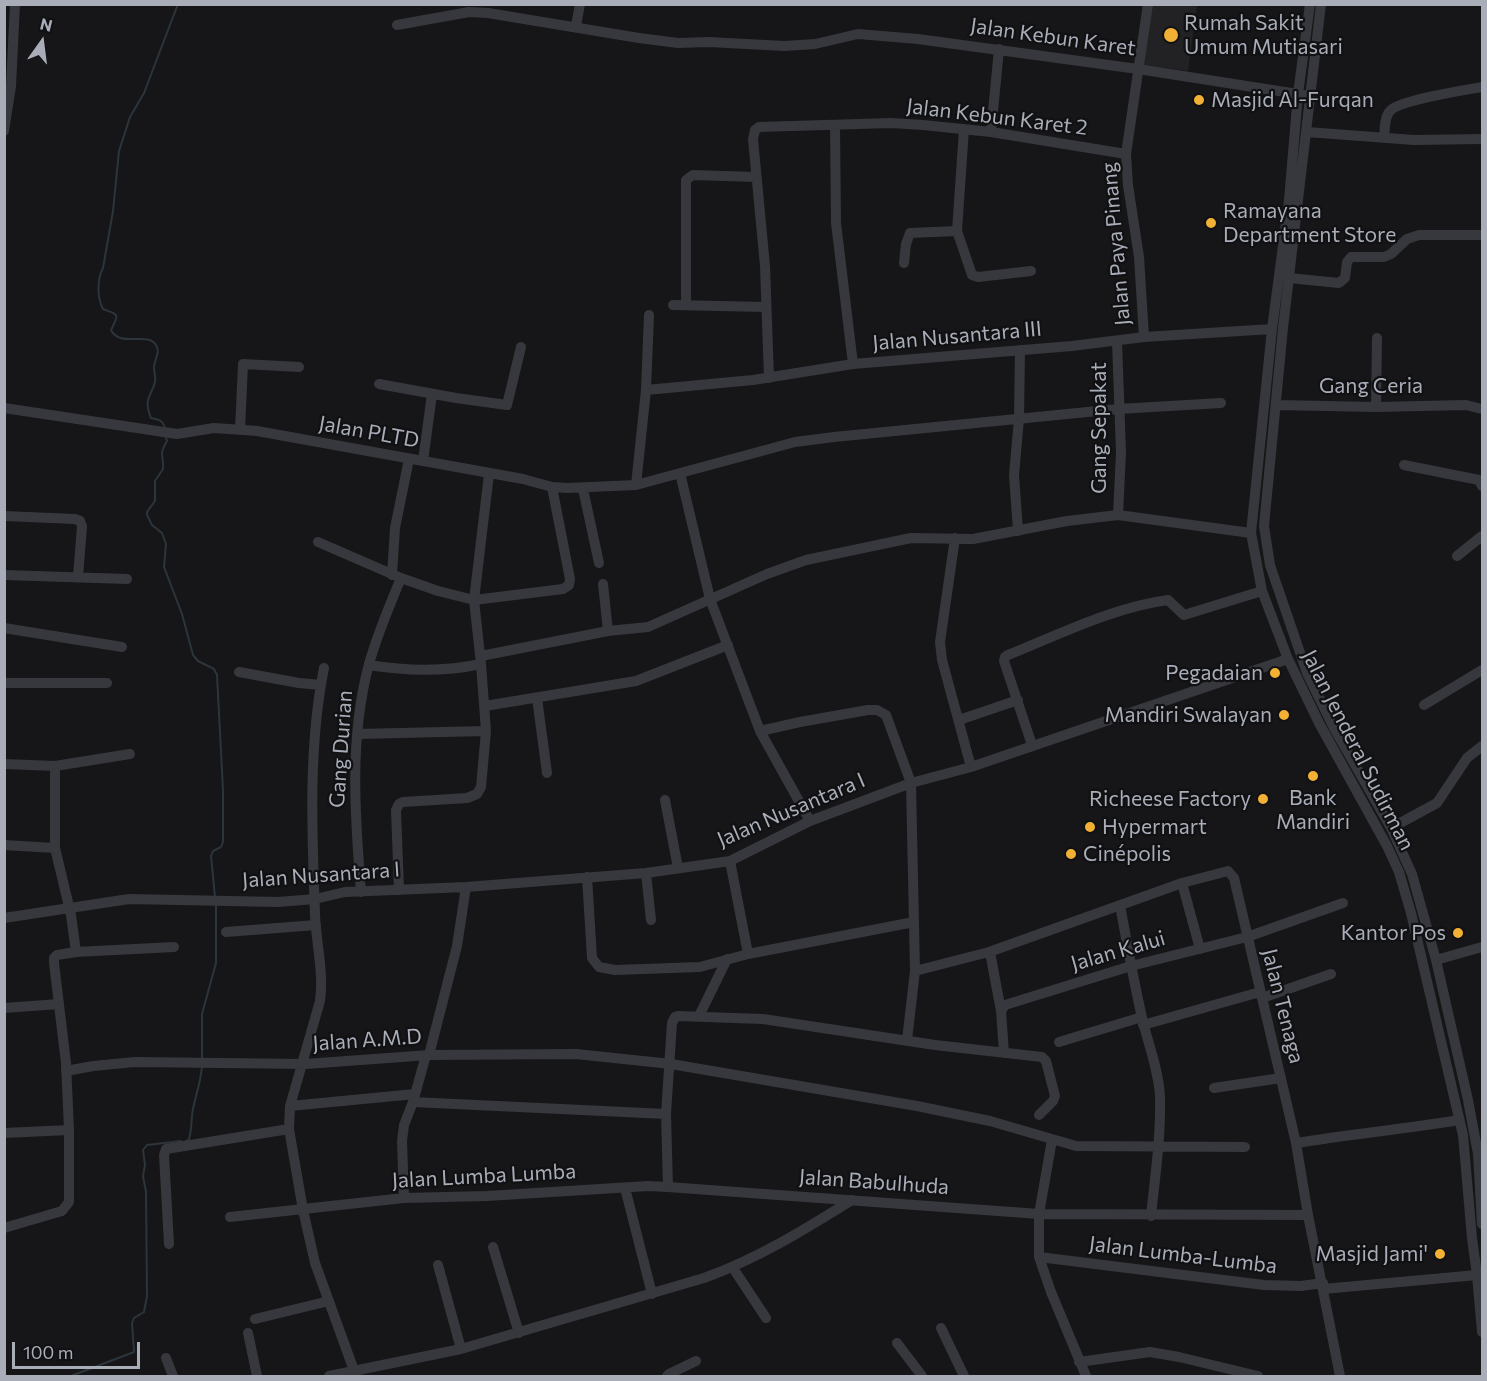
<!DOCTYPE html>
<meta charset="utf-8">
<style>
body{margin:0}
#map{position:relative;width:1487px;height:1381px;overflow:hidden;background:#161618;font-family:Commissioner,sans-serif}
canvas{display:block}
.frame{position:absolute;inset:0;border:6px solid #a8adb8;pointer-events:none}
.north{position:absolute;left:12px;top:12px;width:60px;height:60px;-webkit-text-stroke:4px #111113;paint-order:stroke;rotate:14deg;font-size:16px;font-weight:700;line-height:24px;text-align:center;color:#a8adb8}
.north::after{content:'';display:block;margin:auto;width:21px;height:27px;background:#a8adb8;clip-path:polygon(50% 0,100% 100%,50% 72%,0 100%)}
.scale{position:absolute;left:12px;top:1342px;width:128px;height:27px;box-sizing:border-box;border:3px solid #a8adb8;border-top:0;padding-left:8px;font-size:18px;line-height:21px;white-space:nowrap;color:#a8adb8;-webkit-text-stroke:4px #111113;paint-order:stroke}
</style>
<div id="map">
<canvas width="1487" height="1381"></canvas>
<div class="frame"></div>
<div class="north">N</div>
<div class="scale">100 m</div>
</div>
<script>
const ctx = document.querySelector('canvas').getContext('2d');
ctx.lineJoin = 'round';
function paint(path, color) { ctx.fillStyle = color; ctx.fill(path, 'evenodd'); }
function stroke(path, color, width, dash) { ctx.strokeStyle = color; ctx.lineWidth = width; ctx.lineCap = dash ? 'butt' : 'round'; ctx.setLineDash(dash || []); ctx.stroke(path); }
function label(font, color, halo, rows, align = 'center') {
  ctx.font = font + ' Commissioner,sans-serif'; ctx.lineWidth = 4.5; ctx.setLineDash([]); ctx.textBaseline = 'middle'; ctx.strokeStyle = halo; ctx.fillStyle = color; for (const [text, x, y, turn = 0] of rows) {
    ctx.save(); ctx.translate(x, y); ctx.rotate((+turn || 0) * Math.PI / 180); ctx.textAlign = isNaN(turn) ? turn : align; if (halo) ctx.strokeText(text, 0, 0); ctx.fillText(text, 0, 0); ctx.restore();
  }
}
const built = new Path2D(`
 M 1152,5 L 1197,5 L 1188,71 L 1144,65 Z`);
const stream = new Path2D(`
 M 165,430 C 164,420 159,420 151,418 C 143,399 151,397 155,382 C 156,377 154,372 154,368 C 154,359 161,353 156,345 C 148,331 120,348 111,330 C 120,313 118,315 103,309 C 97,298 97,279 103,268 L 113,211 L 119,151 L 130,117 L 144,93 L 178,4
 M 165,435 L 167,441 C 158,456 164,454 163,469 L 155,481 L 155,501 L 147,512 L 147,515 L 152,525 L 162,533 L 166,544 L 164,567 L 182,614 L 193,655 L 198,661 L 214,669 L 217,675 L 223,790 L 223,842 L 221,847 L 213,851 L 211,856 L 215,897
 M 202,1060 L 202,1014 L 216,963 L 216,906
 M 186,1141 L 189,1139 C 192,1129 191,1119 193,1109 C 196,1094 201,1081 202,1066
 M 71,1376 L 134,1352 L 132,1323 L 134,1318 L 144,1312 L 147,1296 L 146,1192 L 143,1176 L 145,1165 L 143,1150 L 147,1145 L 181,1141`);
const minor = new Path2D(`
 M 1310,4 L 1298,94 L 1289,200 L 1272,329 L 1251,533 L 1262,591 L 1288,659 L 1319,723 L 1387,846 L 1399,872 L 1411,913 L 1463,1135 L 1472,1238 L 1477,1275 L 1482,1332
 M 1321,4 L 1283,328 L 1264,526 L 1270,565 L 1307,673 L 1334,728 L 1391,828 L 1412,874 L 1436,960 L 1468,1100 L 1478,1154 L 1482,1224
 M 397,25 L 469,12 L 488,13 L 639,38 L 678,43 L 709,42 L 784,46 L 815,44 L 858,34 L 918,39 L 1138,69 L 1304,95
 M 576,26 L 580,4
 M 835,125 L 836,223 L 853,364
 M 964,129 L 957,231 L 972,275 L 978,277 L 1031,271
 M 4,131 L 11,86 L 15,4
 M 991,132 L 999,49
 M 1307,132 L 1414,140 L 1482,139
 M 1384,137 C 1385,129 1384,116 1391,110 C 1401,100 1465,90 1482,87
 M 904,263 L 906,244 L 910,233 L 957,231
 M 1289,278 L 1339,283 L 1345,278 L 1347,262 L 1351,257 L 1384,257 L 1391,254 L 1407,239 L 1419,235 L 1482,235
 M 686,304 L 686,180 L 693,175 L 756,177
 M 673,305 L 766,307
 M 1144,337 L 1139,257 L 1128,185 L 1126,154 L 1148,4
 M 1117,341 L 1121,452 L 1118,515
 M 769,378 L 765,266 L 753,139 L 755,130 L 759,127 L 891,123 L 923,125 L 991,132 L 1126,154
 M 379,384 L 456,398 L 507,405 L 521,347
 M 646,390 L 753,380 L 853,364 L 1072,346 L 1144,337 L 1272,329
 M 1276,405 L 1376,407 L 1466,405 L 1482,409
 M 1376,407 L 1377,338
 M 4,408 L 177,434 L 214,428 L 257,431 L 523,479 L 552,487 L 567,488 L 636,485 L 795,442 L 834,437 L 1118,409 L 1221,403
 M 240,430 L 243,364 L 299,367
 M 423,461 L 432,394
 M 1404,465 L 1479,480 L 1482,486
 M 680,473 L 710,599 L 760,731 L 810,821
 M 636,485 L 646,390 L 649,315
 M 583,489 L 599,563
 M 4,516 L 75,519 L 80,521 L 82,526 L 78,577
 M 1018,531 L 1014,475 L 1019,419 L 1020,350
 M 955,538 L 940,642 L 942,660 L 971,767
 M 318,542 L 401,578 L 438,591 L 474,600 L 563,589 L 569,585 L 570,579 L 552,487
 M 1457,556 L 1482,536
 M 4,575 L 127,579
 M 392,575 L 395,528 L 409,459
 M 603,584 L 608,631
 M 4,628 L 122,647
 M 481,656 L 608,631 L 648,627 L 767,574 L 806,560 L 911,538 L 973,539 L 1067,521 L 1118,515 L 1251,533
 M 369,665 C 406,671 444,672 481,664 L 474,600 L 489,474
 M 324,668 C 308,748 312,833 315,914 C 316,944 324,971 320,1001 L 290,1106 L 289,1129 L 303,1210 L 315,1263 L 356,1376
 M 239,672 L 299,683 L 321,685
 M 4,683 L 107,683
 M 537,698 L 547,773
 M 1424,705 L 1482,670
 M 485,706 L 636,681 L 728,645
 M 959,720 L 1018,700
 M 760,731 L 800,722 L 868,710 L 877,710 L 886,715 L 911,783 L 915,971 L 907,1040
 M 358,734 L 486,731
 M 1032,745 L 1004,661 L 1005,657 L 1008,655 C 1058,635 1114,607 1168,600 L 1184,615 L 1262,591
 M 4,764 L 55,766 L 55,848 L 71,915 L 76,952 L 57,955 L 54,958 L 54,963 L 66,1063 L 69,1130 L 69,1202 L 62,1211 L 4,1228
 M 55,766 L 130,754
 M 665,800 L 678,868
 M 1391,828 L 1437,803 L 1467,758 L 1482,746
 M 4,845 L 55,848
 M 730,861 L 748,954 L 914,922
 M 646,873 L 651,920
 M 587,877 L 592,958 L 599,967 L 615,970 L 700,967 L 748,954
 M 1182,883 L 1200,949
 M 399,890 L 396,810 L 399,804 L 403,802 L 467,798 L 477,794 L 481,787 L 486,731 L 481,664
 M 361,892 C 355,816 349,738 369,664 C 377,635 389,607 401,578
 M 1120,905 C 1127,944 1134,983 1143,1022 C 1149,1046 1159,1072 1160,1097 C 1161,1137 1155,1177 1151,1216
 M 4,918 L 129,899 L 278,902 L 315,899 L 345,892 L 466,887 L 646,873 L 730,861 L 810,821 L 911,783 L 971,767 L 1288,659
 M 226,932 L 316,925
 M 76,952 L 174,947
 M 990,952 L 1001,1011
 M 1436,960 L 1482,947
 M 915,971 L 989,952 L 1182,883 L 1228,871 L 1234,878 L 1296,1143
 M 1262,998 L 1331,974
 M 4,1008 L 59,1004
 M 699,1016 L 727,959
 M 1143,1025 L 1260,992
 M 1059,1042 L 1142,1017
 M 1004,1053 L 1001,1011 L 1005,1005 L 1131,966 L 1247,937 L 1343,903
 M 429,1055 L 457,946 L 466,887
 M 66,1071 L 93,1066 L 135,1062 L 306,1064 L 429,1055 L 576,1054 L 671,1064 L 917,1106 L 990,1121 L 1076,1146 L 1245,1147
 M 1214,1088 L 1281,1078
 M 413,1102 L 666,1114
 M 290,1106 L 415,1094
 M 1039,1115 L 1053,1101 L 1055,1096 L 1046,1061 L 1042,1057 L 935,1045 L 763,1019 L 678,1016 L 675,1017 L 672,1023 L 666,1114 L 668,1187 L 1039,1214 L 1308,1215
 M 4,1133 L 69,1130
 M 1052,1140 L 1039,1214 L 1039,1257 L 1051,1292 L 1086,1376
 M 625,1188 L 652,1294
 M 404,1198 L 402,1141 L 404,1125 L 413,1102 L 426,1055
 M 230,1217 L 404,1198 L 487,1196 L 648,1186 L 668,1187
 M 169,1244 L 164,1155 L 166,1149 L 289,1129
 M 493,1247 L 519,1333
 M 1039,1257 L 1264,1285 L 1301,1286 L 1323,1283
 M 438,1265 L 461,1349
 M 733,1268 L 766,1318
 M 1323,1289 L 1477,1275
 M 255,1319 L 329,1301
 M 941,1328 L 964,1376
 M 248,1333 L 257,1376
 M 897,1343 L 922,1376
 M 166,1358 L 173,1376
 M 1079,1362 L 1150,1352 L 1179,1357 L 1258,1376
 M 329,1376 L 461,1349 L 704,1278 C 757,1259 804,1230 852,1200
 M 667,1376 L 669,1374 L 696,1361
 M 1340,1376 L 1308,1215 L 1296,1143 C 1351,1134 1405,1129 1459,1120`);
const markers = [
 [1171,35,8,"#f2b134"],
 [1199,100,6,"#f2b134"],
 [1211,223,6,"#f2b134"],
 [1275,673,6,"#f2b134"],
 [1284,715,6,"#f2b134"],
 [1313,776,6,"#f2b134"],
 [1263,799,6,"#f2b134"],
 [1090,827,6,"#f2b134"],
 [1071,854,6,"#f2b134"],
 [1458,933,6,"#f2b134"],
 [1440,1254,6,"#f2b134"]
];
const poiNames = [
 ["Rumah Sakit",1184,23],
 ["Umum Mutiasari",1184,47],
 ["Masjid Al-Furqan",1211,100],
 ["Ramayana",1223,211],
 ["Department Store",1223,235],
 ["Pegadaian",1263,673,"right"],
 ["Mandiri Swalayan",1272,715,"right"],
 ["Bank",1313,798,"center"],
 ["Mandiri",1313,822,"center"],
 ["Richeese Factory",1251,799,"right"],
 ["Hypermart",1102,827],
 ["Cinépolis",1083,854],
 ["Kantor Pos",1446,933,"right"],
 ["Masjid Jami'",1428,1254,"right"]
];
const streetNames = [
 ["Jalan Kebun Karet",1053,37,8],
 ["Jalan Kebun Karet 2",997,117,7],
 ["Jalan Paya Pinang",1116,244,-95],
 ["Jalan Nusantara III",957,336,-5],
 ["Gang Ceria",1371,386],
 ["Gang Sepakat",1099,428,-90],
 ["Jalan PLTD",369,432,10],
 ["Gang Durian",341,749,-86],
 ["Jalan Jenderal Sudirman",1358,750,63],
 ["Jalan Nusantara I",791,810,-23],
 ["Jalan Nusantara I",321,875,-4],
 ["Jalan Kalui",1118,951,-16],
 ["Jalan Tenaga",1283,1006,76],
 ["Jalan A.M.D",367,1040,-4],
 ["Jalan Lumba Lumba",484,1176,-3],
 ["Jalan Babulhuda",874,1182,4],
 ["Jalan Lumba-Lumba",1183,1255,7]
];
paint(built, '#222225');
stroke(stream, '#2c353c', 2);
stroke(minor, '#37383d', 10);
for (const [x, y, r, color] of markers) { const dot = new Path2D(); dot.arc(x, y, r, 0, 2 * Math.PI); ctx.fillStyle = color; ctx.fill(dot); stroke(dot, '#111113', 2); }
label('21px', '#a8adb8', '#111113', poiNames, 'left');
label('21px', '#a8adb8', '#111113', streetNames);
</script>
